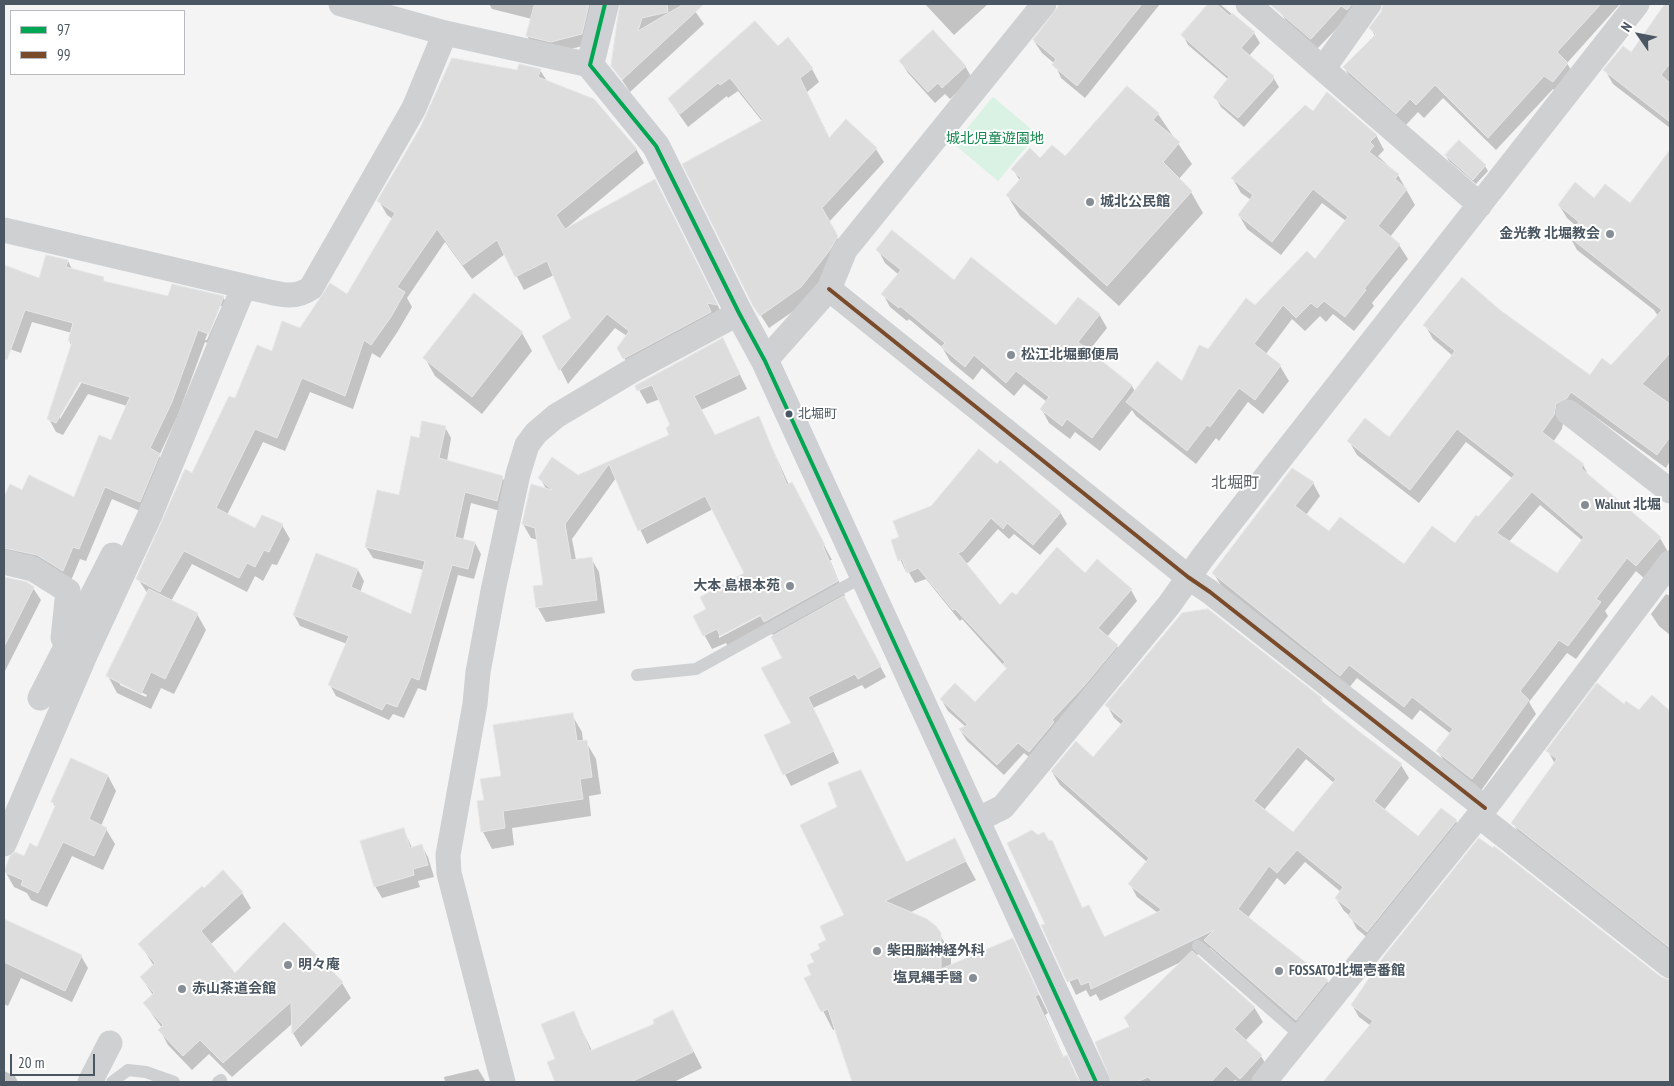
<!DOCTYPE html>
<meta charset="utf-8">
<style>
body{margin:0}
#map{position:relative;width:1674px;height:1086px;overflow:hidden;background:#f4f4f4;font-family:"PT Sans Narrow",sans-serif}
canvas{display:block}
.frame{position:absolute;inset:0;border:5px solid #4a5661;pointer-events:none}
.legend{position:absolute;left:10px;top:10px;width:175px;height:65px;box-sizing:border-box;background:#fff;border:1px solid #b7bbc0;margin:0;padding:6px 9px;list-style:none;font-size:15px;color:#4a5661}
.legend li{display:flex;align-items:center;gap:10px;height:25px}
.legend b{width:25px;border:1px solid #b7bbc0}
.north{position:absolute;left:1614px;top:10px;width:50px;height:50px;-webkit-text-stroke:4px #fff;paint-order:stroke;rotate:303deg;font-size:14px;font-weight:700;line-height:20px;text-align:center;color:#4a5661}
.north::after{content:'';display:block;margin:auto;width:18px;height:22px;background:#4a5661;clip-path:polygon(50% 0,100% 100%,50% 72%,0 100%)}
.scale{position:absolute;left:10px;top:1054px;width:85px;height:22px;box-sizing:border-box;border:2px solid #4a5661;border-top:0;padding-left:6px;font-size:15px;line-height:18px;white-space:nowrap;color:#4a5661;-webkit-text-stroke:4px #fff;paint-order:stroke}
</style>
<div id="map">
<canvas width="1674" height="1086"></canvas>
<div class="frame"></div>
<ul class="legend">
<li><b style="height:6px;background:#00a651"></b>97</li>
<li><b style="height:6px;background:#7a4b2a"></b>99</li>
</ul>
<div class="north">N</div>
<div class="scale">20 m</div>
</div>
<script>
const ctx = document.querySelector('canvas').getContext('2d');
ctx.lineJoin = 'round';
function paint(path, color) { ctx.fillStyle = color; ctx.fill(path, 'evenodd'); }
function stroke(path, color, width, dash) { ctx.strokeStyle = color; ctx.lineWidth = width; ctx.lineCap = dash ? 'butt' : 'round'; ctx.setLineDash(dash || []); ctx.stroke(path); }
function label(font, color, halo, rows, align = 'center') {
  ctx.font = font + ' "PT Sans Narrow","Noto Sans JP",sans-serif'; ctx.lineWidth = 4; ctx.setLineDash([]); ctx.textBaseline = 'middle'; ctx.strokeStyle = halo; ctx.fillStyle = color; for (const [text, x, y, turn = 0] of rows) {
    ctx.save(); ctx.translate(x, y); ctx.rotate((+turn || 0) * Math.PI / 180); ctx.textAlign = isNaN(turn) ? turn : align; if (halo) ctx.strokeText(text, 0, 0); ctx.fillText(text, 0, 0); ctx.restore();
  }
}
const green = new Path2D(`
 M 993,97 L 1037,134 L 998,181 L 954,144 Z`);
const shadow = new Path2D(`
 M 489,4 L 594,4 L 587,45 L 558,52 L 534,47 L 527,36 L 532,19 L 492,9 Z
 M 621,4 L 690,4 L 704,24 L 630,92 L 612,65 Z
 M 925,4 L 988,4 L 954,35 Z
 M 1052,4 L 1160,4 L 1085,98 L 1061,78 L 1055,64 L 1042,53 L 1034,41 L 1059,7 L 1059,5 Z
 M 1210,4 L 1220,4 L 1254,33 L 1260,43 L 1249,56 L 1273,77 L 1279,87 L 1244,127 L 1221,107 L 1215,97 L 1229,80 L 1188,45 L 1183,35 Z
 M 1289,4 L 1355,4 L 1341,24 L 1317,49 L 1287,23 L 1281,12 Z
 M 1394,4 L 1620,4 L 1567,63 L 1575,77 L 1561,95 L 1553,89 L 1496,150 L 1443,98 L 1424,118 L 1418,112 L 1405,126 L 1352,81 L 1344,67 L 1375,36 L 1371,28 Z
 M 1667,4 L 1670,4 L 1670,128 L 1613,84 L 1605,70 L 1631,54 Z
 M 778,47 L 812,69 L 819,82 L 807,92 L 830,139 L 847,121 L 876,149 L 884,162 L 829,222 L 844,251 L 808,301 L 769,328 L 754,305 L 762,121 L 738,91 L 728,98 L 727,96 L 688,127 L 669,100 Z
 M 901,62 L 965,66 L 972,78 L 950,99 L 945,94 L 935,103 L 908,73 Z
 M 540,70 L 547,81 L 636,149 L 644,163 L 563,231 L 662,194 L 724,318 L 632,373 L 619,348 L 627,336 L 615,328 L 568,384 L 544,336 L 573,318 L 554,275 L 524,290 L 505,254 L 472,279 L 445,242 L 407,298 L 412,307 L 398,331 L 380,358 L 372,353 L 353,409 L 310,392 L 285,451 L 263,442 L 227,515 L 256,530 L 282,525 L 290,539 L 277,565 L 272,564 L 263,581 L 255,576 L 247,592 L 192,564 L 171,601 L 197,614 L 206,630 L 174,694 L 161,688 L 151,709 L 117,693 L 108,676 L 148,594 L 138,579 L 192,474 L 236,400 L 272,353 L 300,329 L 347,295 L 393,219 L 387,215 L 379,201 L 518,71 ZM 120,682 L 147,695 L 146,697 L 120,685 Z
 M 1314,112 L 1376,135 L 1384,150 L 1378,156 L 1398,175 L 1415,205 L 1390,237 L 1399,245 L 1408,259 L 1372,303 L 1374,306 L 1354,331 L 1333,314 L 1326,322 L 1320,316 L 1305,331 L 1292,319 L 1265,355 L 1280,366 L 1289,381 L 1263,414 L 1248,402 L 1219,441 L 1216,438 L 1196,464 L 1136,416 L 1132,410 L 1100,451 L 1075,432 L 1070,439 L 1049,423 L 1042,410 L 1047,402 L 1024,384 L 1014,396 L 982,368 L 973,380 L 950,361 L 942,347 L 909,319 L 907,321 L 890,307 L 883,294 L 899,275 L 885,263 L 878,250 L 1057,327 L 1099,314 L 1107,328 L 1088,352 L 1132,386 L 1135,392 L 1183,383 L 1208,351 L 1255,307 L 1315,260 L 1346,221 L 1322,203 L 1281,255 L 1247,229 L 1239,215 L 1251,200 L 1241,193 L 1233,179 Z
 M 1158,114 L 1192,164 L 1178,180 L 1191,192 L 1203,213 L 1119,306 L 1020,216 L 1007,195 L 1020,181 L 1013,169 L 1040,160 L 1065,158 Z
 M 1670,152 L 1670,461 L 1666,468 L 1579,405 L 1574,412 L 1564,417 L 1562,429 L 1553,442 L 1583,465 L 1590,478 L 1660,538 L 1668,552 L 1645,579 L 1636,571 L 1605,611 L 1608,616 L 1576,659 L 1567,653 L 1529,702 L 1536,714 L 1480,792 L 1446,765 L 1438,751 L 1451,734 L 1420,710 L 1412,720 L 1357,678 L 1348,689 L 1222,587 L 1214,574 L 1313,483 L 1320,496 L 1306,515 L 1329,533 L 1404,566 L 1455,545 L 1512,478 L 1466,442 L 1419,503 L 1357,455 L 1349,441 L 1389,439 L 1453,356 L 1433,339 L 1425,325 L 1499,311 L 1591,377 L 1612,367 L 1658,316 L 1654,310 L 1577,250 L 1570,237 L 1577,227 L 1567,218 L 1559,205 L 1595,199 L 1630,205 ZM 1540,505 L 1583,541 L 1557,575 L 1508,543 Z
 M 1446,156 L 1485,166 L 1488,171 L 1476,184 L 1449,161 Z
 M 68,261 L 72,269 L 103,278 L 105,283 L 169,298 L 223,297 L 231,310 L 216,346 L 205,342 L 178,415 L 159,456 L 166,468 L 147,514 L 112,499 L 86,561 L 80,559 L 70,583 L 4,563 L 4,499 L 11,485 L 23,492 L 74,499 L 112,442 L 127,406 L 88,394 L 63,435 L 56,432 L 49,419 L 72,346 L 69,341 L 72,333 L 32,322 L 21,353 L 4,347 L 4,266 L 40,279 ZM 219,306 L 222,306 L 207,340 L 205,340 ZM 83,376 L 85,377 L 60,419 L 60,414 Z
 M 475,295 L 522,333 L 532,351 L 482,414 L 435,376 L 425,358 Z
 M 723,340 L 747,389 L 701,410 L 715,436 L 758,417 L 789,485 L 799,498 L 832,560 L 830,560 L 845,596 L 843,597 L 886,677 L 865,689 L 862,685 L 813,708 L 839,763 L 791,786 L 766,736 L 793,723 L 783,659 L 774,637 L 769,629 L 729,649 L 726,643 L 712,649 L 694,616 L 707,609 L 746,574 L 713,509 L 647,544 L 616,478 L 572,539 L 576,560 L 591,558 L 599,572 L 605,613 L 546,622 L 538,608 L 535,587 L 545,586 L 538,540 L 531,538 L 523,524 L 547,490 L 540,478 L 578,476 L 671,435 L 672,426 L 660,399 L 647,404 L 639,390 ZM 765,611 L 766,613 L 719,638 L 719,635 Z
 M 445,427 L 451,438 L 447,461 L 502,477 L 509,489 L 504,512 L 471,503 L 463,540 L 475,543 L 481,554 L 474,579 L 458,575 L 426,691 L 418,688 L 404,718 L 393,714 L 389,720 L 336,696 L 330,685 L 347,644 L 300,626 L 294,615 L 358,570 L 364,581 L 360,593 L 412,616 L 424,570 L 373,558 L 366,547 L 400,496 L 420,439 Z
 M 1060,512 L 1067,524 L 1040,555 L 1014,534 L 1009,539 L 998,529 L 969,562 L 965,564 L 1000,606 L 1016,597 L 1085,575 L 1131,590 L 1137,601 L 1107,637 L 1117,646 L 1123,657 L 1036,763 L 1024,753 L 1004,775 L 967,741 L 960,730 L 966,727 L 948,711 L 941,699 L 975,704 L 1007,669 L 962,619 L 960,621 L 926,579 L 915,583 L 908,571 L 906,572 L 892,541 L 901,537 L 895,521 Z
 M 4,577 L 33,588 L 41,600 L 4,673 Z
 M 1666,594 L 1670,596 L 1670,635 L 1659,626 L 1651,614 Z
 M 1652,697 L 1670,713 L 1670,954 L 1520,835 L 1513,823 L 1555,764 L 1548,751 L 1624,706 L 1640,712 Z
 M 1321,699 L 1324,705 L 1360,734 L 1401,765 L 1409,778 L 1384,810 L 1418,838 L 1456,821 L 1463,834 L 1375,944 L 1357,929 L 1350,916 L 1344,911 L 1336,898 L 1341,892 L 1305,862 L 1285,885 L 1277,878 L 1247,919 L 1327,981 L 1334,994 L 1304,1032 L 1210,948 L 1195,956 L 1254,1007 L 1263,1022 L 1245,1041 L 1261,1056 L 1270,1071 L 1259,1082 L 1238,1082 L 1235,1080 L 1233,1082 L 1115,1082 L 1112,1076 L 1130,1027 L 1125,1019 L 1183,961 L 1100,1001 L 1096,994 L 1090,997 L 1086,990 L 1076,995 L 1043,926 L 1046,924 L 1058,855 L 1083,909 L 1089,906 L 1105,938 L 1158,913 L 1137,897 L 1130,884 L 1147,862 L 1060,785 L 1052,772 L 1093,759 L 1122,725 L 1114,718 L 1107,705 ZM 1306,759 L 1334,783 L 1293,834 L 1264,810 Z
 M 572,715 L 582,732 L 583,742 L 586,742 L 596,759 L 601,794 L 589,796 L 591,816 L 512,828 L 514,845 L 492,849 L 483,832 L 478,802 L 486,801 L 502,777 Z
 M 71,760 L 108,776 L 116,791 L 101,826 L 106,829 L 115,844 L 103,870 L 72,856 L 47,907 L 31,900 L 27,893 L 14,887 L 5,871 L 38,848 L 56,807 L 52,802 Z
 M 861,772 L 907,863 L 954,840 L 976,880 L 909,913 L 935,927 L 951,953 L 951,966 L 1012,939 L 1048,1013 L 1045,1015 L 1064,1058 L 1066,1057 L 1080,1082 L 853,1082 L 836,1029 L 833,1030 L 806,978 L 813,975 L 815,962 L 822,950 L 846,915 L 838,807 Z
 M 404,830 L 412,848 L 422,846 L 428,857 L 434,877 L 418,881 L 420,887 L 382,898 L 375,886 Z
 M 223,872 L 242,893 L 251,908 L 210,945 L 234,975 L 284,924 L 342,983 L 351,998 L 301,1047 L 293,1033 L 293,1023 L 232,1077 L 209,1054 L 192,1070 L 168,1045 L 160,1030 L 162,1028 L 144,1003 L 153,995 L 141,977 L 154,966 L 140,944 Z
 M 4,921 L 81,956 L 88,968 L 72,1002 L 21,978 L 8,1006 L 4,1004 Z
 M 1660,978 L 1670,981 L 1670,1082 L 1325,1082 L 1371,1026 L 1359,1017 L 1352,1005 Z
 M 673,1011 L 702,1068 L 674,1082 L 557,1082 L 549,1063 L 557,1060 L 573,1012 L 592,1051 L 656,1024 Z
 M 478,1069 L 486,1082 L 445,1082 L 444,1077 Z
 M 4,1071 L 15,1076 L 18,1082 L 4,1082 Z`);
const building = new Path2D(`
 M 535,4 L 589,4 L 582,34 L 551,42 L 526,36 Z
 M 620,4 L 667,4 L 668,12 L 642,18 L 638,31 L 684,4 L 704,4 L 622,80 L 611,66 Z
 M 1060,4 L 1142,4 L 1077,86 L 1052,65 L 1056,59 L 1033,40 Z
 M 1208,4 L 1216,4 L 1230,16 L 1232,13 L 1255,32 L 1241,48 L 1274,76 L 1272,81 L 1238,118 L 1213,97 L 1229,77 L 1181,35 Z
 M 1270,4 L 1352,4 L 1347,10 L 1341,6 L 1311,39 Z
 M 1383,4 L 1601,4 L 1557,52 L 1568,63 L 1553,82 L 1544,76 L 1488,138 L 1435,85 L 1416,105 L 1410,99 L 1396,114 L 1343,67 L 1376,34 L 1369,28 L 1381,12 Z
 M 1665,4 L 1670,4 L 1670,63 L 1661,75 L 1670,83 L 1670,122 L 1603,70 L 1623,46 L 1631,52 Z
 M 755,21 L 778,46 L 788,37 L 813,68 L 800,78 L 829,138 L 846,119 L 877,148 L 822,208 L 838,236 L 830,250 L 801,287 L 760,316 L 753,306 L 682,164 L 763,120 L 730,78 L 720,85 L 718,83 L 680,114 L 668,99 Z
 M 933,30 L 966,66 L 942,88 L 938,83 L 928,92 L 899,61 Z
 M 452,58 L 517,70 L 519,64 L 541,69 L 538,77 L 594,99 L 637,149 L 556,215 L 565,229 L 655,179 L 718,305 L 707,303 L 711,312 L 623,359 L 617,348 L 629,331 L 607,314 L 559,371 L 542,336 L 571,318 L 547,261 L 515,277 L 497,240 L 463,265 L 437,229 L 397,287 L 405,292 L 391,317 L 371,345 L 364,340 L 345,396 L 302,378 L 277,438 L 255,429 L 216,508 L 255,528 L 262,515 L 283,524 L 269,552 L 264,550 L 255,567 L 247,563 L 239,578 L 184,551 L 160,592 L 136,579 L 185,469 L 192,473 L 229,396 L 235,398 L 257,345 L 272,351 L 282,321 L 300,328 L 330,283 L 347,294 L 395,213 L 377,201 L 420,128 Z
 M 1127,86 L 1159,113 L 1153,120 L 1180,142 L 1163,162 L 1192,191 L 1107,286 L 1006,195 L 1021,178 L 1011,169 L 1030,148 L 1040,158 L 1052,145 L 1065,156 Z
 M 1327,92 L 1377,135 L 1370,142 L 1374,146 L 1369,152 L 1399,174 L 1395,179 L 1407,189 L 1378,226 L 1400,244 L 1364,289 L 1366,290 L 1345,317 L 1324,301 L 1317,308 L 1311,303 L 1296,318 L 1283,305 L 1254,344 L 1281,365 L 1255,400 L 1239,388 L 1210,427 L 1207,425 L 1187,451 L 1126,402 L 1157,361 L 1182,381 L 1199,345 L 1208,349 L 1246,298 L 1255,305 L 1307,251 L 1315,259 L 1348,217 L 1313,189 L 1272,242 L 1238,215 L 1253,195 L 1231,178 L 1305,105 L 1313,111 Z
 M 1459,140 L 1486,165 L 1473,180 L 1445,155 Z
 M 1670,150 L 1670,353 L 1642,384 L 1670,404 L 1670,437 L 1657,455 L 1571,392 L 1567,398 L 1556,404 L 1554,415 L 1542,432 L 1584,464 L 1581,468 L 1661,537 L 1636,566 L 1627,558 L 1596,599 L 1601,602 L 1568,646 L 1559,640 L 1520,691 L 1529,700 L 1472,779 L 1436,751 L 1453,729 L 1412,697 L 1404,707 L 1349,665 L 1340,676 L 1212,573 L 1292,468 L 1314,482 L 1295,506 L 1329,531 L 1340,517 L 1404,564 L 1432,526 L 1455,543 L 1476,515 L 1478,517 L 1515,474 L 1457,429 L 1410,490 L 1347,441 L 1365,418 L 1389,437 L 1455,351 L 1423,325 L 1462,277 L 1500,310 L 1590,375 L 1602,358 L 1611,365 L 1662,310 L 1568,236 L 1579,222 L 1558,205 L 1575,182 L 1594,198 L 1605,184 L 1630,203 ZM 1532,492 L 1584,537 L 1557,573 L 1497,533 Z
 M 892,230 L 954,280 L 971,257 L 1056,325 L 1078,297 L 1100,314 L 1078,342 L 1132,385 L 1092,438 L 1067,419 L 1062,426 L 1040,409 L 1049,397 L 1016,371 L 1006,383 L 974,355 L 965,367 L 941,347 L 945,343 L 900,306 L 899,308 L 881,294 L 901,270 L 876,250 Z
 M 46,255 L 68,260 L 66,267 L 104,277 L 103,281 L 168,296 L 172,284 L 224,296 L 209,334 L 198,330 L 172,402 L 150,448 L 160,454 L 140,502 L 105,487 L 79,549 L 73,547 L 63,571 L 37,555 L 4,548 L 4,497 L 10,484 L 22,490 L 29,475 L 74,497 L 99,435 L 111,440 L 130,397 L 80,382 L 56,423 L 47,419 L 72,342 L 68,341 L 73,323 L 25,310 L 7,360 L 4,359 L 4,265 L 39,278 Z
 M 474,293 L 523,332 L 472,397 L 423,358 Z
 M 723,338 L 740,374 L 694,396 L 715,435 L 759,416 L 787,485 L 792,482 L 825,545 L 823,546 L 838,581 L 764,622 L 760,615 L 720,636 L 717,629 L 703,636 L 693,616 L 706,609 L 700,597 L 744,573 L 705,496 L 638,531 L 609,464 L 565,524 L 571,560 L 592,557 L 597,600 L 536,608 L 533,586 L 543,585 L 535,528 L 522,524 L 531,484 L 552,490 L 538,478 L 552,457 L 578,475 L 669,435 L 666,428 L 670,425 L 652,385 L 637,391 L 635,386 Z
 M 422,421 L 446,426 L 439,458 L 503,476 L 497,501 L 465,492 L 455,537 L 475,542 L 468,569 L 452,565 L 419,680 L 411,677 L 397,707 L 386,703 L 382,710 L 328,685 L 349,636 L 293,615 L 316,553 L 358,569 L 351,587 L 411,614 L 425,561 L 365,547 L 377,490 L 399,495 L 411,436 L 419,438 Z
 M 979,449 L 997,464 L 1000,460 L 1061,512 L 1033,545 L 1007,523 L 1003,529 L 991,518 L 963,551 L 958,553 L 1000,605 L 1012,592 L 1016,595 L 1057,547 L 1085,573 L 1097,559 L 1132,589 L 1098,628 L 1118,645 L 1084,686 L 1052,720 L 1054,722 L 1029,752 L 1018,743 L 997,765 L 959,729 L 968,725 L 940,699 L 955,683 L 975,702 L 1007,668 L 1003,664 L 1005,662 L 955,609 L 953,610 L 918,568 L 907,573 L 902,559 L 898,561 L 891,540 L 899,537 L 893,521 L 931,506 Z
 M 4,577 L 27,582 L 34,587 L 4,647 Z
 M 149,589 L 198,613 L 165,679 L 151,672 L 141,694 L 106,676 Z
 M 844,596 L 881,666 L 858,679 L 855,674 L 808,697 L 834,751 L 783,775 L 764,735 L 791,723 L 761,668 L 782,658 L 771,637 Z
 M 1208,609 L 1322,698 L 1320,700 L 1361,733 L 1402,764 L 1374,801 L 1418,836 L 1441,808 L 1457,820 L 1367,932 L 1348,916 L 1352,911 L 1335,898 L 1343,887 L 1297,850 L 1277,873 L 1269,866 L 1238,909 L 1328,980 L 1296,1020 L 1204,940 L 1214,930 L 1091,989 L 1089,982 L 1081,985 L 1078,978 L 1067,982 L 1041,925 L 1045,924 L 1007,843 L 1032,830 L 1038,835 L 1044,832 L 1049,841 L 1052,840 L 1082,908 L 1089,905 L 1104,937 L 1162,910 L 1128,884 L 1149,858 L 1051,771 L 1076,741 L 1093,757 L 1124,721 L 1105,705 L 1182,613 ZM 1298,747 L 1336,779 L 1293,832 L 1254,801 Z
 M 1597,683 L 1624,704 L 1626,701 L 1639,710 L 1652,695 L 1670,711 L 1670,948 L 1511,823 L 1557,759 L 1546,751 Z
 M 573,713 L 577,741 L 587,740 L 592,777 L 580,779 L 583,799 L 503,811 L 505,828 L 481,832 L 477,801 L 484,800 L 480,779 L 501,776 L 493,725 Z
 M 71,758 L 108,775 L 89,819 L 107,828 L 94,856 L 63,842 L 38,893 L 21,885 L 23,880 L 4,872 L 10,856 L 15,852 L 24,856 L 30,843 L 37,847 L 56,804 L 51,802 Z
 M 861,770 L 906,862 L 955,838 L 966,861 L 885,901 L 927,919 L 936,926 L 941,933 L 941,969 L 1013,938 L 1039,994 L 1035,996 L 1063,1057 L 1067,1055 L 1079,1082 L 852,1082 L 828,1009 L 821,1012 L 804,978 L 811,975 L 807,965 L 814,962 L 810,954 L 820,949 L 818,944 L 826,940 L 820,926 L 844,915 L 800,825 L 837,807 L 828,783 Z
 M 404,828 L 410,848 L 422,844 L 428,865 L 413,869 L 414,875 L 374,887 L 360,841 Z
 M 1479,838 L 1493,848 L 1494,846 L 1661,977 L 1670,980 L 1670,1082 L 1323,1082 L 1373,1021 L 1351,1005 L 1384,956 Z
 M 223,870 L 243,892 L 201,931 L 235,973 L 284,922 L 343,982 L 292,1034 L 291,1002 L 223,1063 L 200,1040 L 183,1056 L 158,1030 L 163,1025 L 143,1003 L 154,993 L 140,977 L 155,963 L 138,944 L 202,886 L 204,888 Z
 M 4,919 L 82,955 L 65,991 L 4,962 Z
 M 1192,951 L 1255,1007 L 1234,1029 L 1262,1055 L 1240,1079 L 1226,1066 L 1211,1082 L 1153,1082 L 1148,1077 L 1137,1082 L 1111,1082 L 1095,1042 L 1131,1026 L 1124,1018 Z
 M 673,1010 L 693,1052 L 631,1082 L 555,1082 L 547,1062 L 555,1059 L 541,1024 L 574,1011 L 590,1051 L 654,1024 L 653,1020 Z`);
const lane = new Path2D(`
 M 637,675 L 696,669 L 864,576
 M 1198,946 L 1301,1036
 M 112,1082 L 128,1070 L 146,1072 L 174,1082
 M 218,1082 L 221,1080`);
const street = new Path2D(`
 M 341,4 L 445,33 L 590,65
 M 1248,4 L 1480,205
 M 1323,69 L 1369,4
 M 4,230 L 256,289 C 277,293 292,301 311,288 L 414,108 L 445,33
 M 829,289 L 1188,577 L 1210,592 L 1485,808
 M 765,361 L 829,289 L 845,250 L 1044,4
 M 1568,412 L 1670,491
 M 4,562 L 33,569 L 68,591 L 63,638 L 68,645
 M 40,698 L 113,555
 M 1479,816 L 1670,966
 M 975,821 L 1003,807 L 1169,605 L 1203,557 L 1637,4
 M 4,844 L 86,653 L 150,515 L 244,286
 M 90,1082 L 110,1043
 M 503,1082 L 449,873 L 448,855 L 475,704 L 478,672 L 493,591 L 518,474 L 527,445 L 536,433 L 556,416 L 633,370 L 739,313
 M 1264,1082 L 1485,808 L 1670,563`);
const secondary = new Path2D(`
 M 605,4 L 590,65 L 656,146 L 739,313 L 765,361 L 1096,1082`);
const bus1 = new Path2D(`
 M 605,4 L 590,65 L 656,146 L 739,313 L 765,361 L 1096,1082`);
const bus2 = new Path2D(`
 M 829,289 L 1188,577 L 1210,592 L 1485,808`);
const markers = [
 [1090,202,5,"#868d94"],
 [1610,234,5,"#868d94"],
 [1011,355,5,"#868d94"],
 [789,414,4.5,"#4a5661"],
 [1585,505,5,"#868d94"],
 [790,586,5,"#868d94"],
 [877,951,5,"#868d94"],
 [288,965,5,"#868d94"],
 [1279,971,5,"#868d94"],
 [973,978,5,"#868d94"],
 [182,989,5,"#868d94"]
];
const busNames = [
 ["北堀町",798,414]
];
const parkNames = [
 ["城北児童遊園地",995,139]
];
const poiNames = [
 ["城北公民館",1100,202],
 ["金光教 北堀教会",1600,234,"right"],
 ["松江北堀郵便局",1021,355],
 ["Walnut 北堀",1595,505],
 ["大本 島根本苑",780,586,"right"],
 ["柴田脳神経外科",887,951],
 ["明々庵",298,965],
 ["FOSSATO北堀壱番館",1289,971],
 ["塩見縄手醫",963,978,"right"],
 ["赤山茶道会館",192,989]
];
const quarterNames = [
 ["北堀町",1235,483]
];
paint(green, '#d9f2e3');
paint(shadow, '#0003');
paint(building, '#ddddde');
stroke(building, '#e5e6e7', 1);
stroke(lane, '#ced0d2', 12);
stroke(street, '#ced0d2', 25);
stroke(secondary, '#ced0d4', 28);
stroke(bus1, '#00a651', 4);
stroke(bus2, '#7a4b2a', 4);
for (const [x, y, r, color] of markers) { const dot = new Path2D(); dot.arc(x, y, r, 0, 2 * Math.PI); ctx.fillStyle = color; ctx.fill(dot); stroke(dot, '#fff', 2); }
label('13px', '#4a5661', '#fff', busNames, 'left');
label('14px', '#17864f', '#fff', parkNames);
label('bold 14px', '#4a5661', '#fff', poiNames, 'left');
label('16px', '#5f6368', '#fff', quarterNames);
</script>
